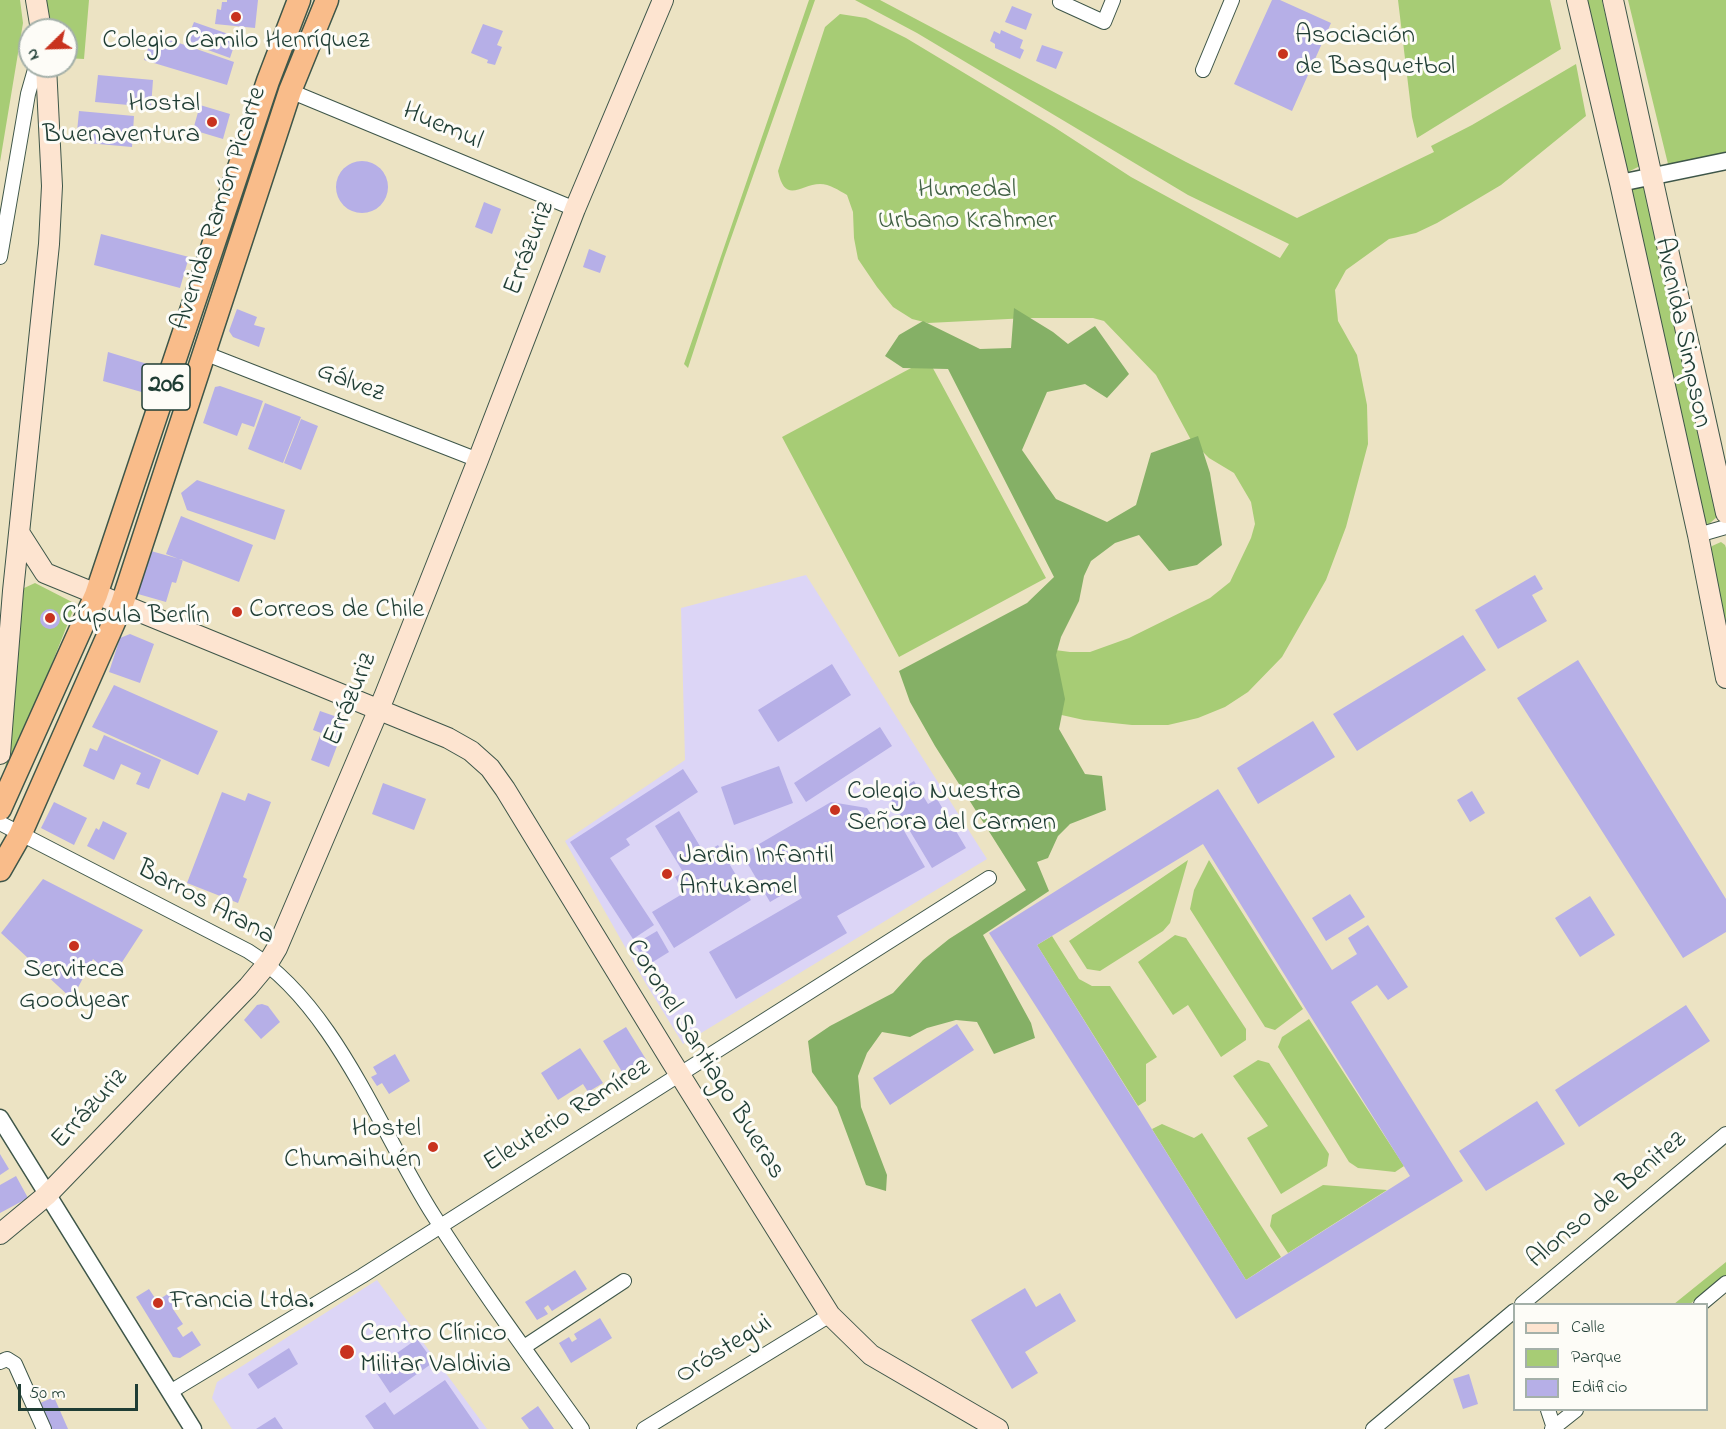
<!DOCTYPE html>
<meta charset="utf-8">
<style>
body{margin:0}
#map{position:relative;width:1726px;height:1429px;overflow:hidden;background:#ece3c3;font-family:"Indie Flower",sans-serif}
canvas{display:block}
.legend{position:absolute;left:1513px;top:1303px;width:195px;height:108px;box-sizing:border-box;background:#fdfcf7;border:2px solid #a4b0a9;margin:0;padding:8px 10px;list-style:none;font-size:18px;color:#1f3d34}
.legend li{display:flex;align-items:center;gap:12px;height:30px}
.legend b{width:30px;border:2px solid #a4b0a9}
.north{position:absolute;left:18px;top:18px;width:60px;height:60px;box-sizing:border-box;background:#fdfcf7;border:2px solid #a4b0a9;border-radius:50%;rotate:247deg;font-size:16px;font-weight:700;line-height:24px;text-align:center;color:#1f3d34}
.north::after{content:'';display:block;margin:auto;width:21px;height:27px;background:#c8321e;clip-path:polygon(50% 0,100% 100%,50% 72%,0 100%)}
.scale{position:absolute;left:18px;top:1384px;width:120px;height:27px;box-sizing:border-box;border:3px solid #1f3d34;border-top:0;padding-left:8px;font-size:18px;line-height:21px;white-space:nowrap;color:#1f3d34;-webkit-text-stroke:4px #fdfcf7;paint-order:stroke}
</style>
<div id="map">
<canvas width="1726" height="1429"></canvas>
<ul class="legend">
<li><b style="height:8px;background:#fde4d0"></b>Calle</li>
<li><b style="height:16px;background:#a7cc75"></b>Parque</li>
<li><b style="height:16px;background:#b6afe7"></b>Edificio</li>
</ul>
<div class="north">N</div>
<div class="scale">50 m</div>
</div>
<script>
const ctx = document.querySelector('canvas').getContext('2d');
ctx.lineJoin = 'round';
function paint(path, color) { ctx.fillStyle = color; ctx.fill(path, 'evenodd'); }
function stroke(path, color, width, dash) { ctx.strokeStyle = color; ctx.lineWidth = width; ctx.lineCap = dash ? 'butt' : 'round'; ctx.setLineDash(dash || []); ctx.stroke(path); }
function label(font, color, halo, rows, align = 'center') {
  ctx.font = font + ' "Indie Flower",sans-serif'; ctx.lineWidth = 6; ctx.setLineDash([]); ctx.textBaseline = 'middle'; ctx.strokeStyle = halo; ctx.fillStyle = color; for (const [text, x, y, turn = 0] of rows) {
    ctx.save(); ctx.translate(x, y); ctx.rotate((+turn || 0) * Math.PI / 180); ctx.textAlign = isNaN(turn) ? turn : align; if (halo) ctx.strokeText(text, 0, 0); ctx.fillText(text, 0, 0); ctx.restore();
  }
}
const built = new Path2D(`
 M 806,575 L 987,859 L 683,1044 L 646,984 L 565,841 L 685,760 L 681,608 Z
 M 377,1280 L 487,1429 L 232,1429 L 212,1398 L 217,1382 Z`);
const green = new Path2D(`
 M 0,0 L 20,0 L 23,23 L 0,162 Z
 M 42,0 L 89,0 L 84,59 L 66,58 L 66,30 L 48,30 Z
 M 809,0 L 815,0 L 724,258 L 688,368 L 684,364 Z
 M 855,0 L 880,0 L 1186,162 L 1297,218 L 1434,152 L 1431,146 L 1472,125 L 1576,64 L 1586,116 L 1501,185 L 1437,223 L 1416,233 L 1389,239 L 1346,270 L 1335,290 L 1338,321 L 1357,355 L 1367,405 L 1368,444 L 1346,527 L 1326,580 L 1282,657 L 1248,692 L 1225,707 L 1198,718 L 1168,725 L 1132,725 L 1084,720 L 1030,708 L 1025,646 L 1070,652 L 1090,652 L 1129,638 L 1210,598 L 1230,582 L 1251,538 L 1255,524 L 1251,502 L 1234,473 L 1209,458 L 1191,440 L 1156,375 L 1104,321 L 1093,318 L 1028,318 L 928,323 L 912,319 L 893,307 L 877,287 L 858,259 L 854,238 L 853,212 L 847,195 C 838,190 830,184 820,184 C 801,184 785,205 778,171 L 825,27 L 840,14 L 866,18 L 906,38 L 1054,127 L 1131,177 L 1280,258 L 1289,244 L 1188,195 L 917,33 Z
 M 1398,0 L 1550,0 L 1561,49 L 1417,138 L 1412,117 Z
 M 1584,0 L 1602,0 L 1640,166 L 1628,172 L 1624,170 Z
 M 1628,0 L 1726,0 L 1726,155 L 1674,167 L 1668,164 Z
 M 1644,186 L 1718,516 L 1709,524 L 1702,523 L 1629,189 Z
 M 928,359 L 1046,578 L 899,657 L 782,437 Z
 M 1721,542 L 1725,545 L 1726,548 L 1726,628 L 1709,551 L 1712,546 Z
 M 35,583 L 72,602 L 74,608 L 41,691 L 5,772 L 22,589 Z
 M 1188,860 L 1170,923 L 1163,931 L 1100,971 L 1087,969 L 1069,941 Z
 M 1209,860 L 1303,1009 L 1275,1030 L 1265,1027 L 1190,909 L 1194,890 Z
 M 1175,935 L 1186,938 L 1246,1029 L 1246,1040 L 1221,1057 L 1188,1005 L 1173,1015 L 1138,962 Z
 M 1052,936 L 1079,979 L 1092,986 L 1110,986 L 1157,1057 L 1146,1064 L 1146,1101 L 1138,1106 L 1037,945 Z
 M 1309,1019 L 1404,1166 L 1395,1172 L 1358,1168 L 1349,1162 L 1278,1047 L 1282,1037 Z
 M 1258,1060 L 1269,1063 L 1329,1154 L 1327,1166 L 1281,1194 L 1247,1138 L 1268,1126 L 1233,1076 Z
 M 1162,1124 L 1194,1138 L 1202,1133 L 1281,1257 L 1246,1280 L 1152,1129 Z
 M 1323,1185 L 1387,1190 L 1288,1253 L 1270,1226 L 1272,1215 Z
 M 1726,1262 L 1726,1275 L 1690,1304 L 1674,1304 Z`);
const forest = new Path2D(`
 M 1014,308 L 1053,332 L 1068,344 L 1095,326 L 1129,374 L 1107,398 L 1085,384 L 1047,392 L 1022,450 L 1056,499 L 1107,522 L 1136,505 L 1151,453 L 1198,436 L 1210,473 L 1222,545 L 1197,565 L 1169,571 L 1139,535 L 1115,543 L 1091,561 L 1084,576 L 1079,601 L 1061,637 L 1056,655 L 1065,699 L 1059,729 L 1085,774 L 1102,776 L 1106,810 L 1070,824 L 1058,836 L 1048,858 L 1037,862 L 1049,891 L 983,935 L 1031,1023 L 1035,1038 L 994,1054 L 977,1022 L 956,1020 L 927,1028 L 910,1037 L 882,1032 L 867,1053 L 858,1076 L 861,1107 L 887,1175 L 886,1191 L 866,1185 L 837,1107 L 812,1072 L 808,1041 L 830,1026 L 893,993 L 923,960 L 949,939 L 1026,890 L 935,746 L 910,702 L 899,671 L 1027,603 L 1054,577 L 948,369 L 903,368 L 885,356 L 899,335 L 923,321 L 980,349 L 1011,348 Z`);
const building = new Path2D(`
 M 227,0 L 258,0 L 255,28 L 215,24 L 217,9 L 221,10 L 222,2 L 227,2 Z
 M 1272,0 L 1280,0 L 1331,23 L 1292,111 L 1234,84 Z
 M 1012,6 L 1032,14 L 1026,30 L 1005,22 Z
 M 194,22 L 237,37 L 230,58 L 186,42 Z
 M 483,24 L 503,31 L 497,45 L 502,47 L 495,65 L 487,63 L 488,60 L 471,53 Z
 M 1001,30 L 1023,40 L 1020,48 L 1024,50 L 1020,59 L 995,48 L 995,44 L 990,41 L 994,31 L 1000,34 Z
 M 153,34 L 234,62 L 227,85 L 144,60 Z
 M 1042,45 L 1063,52 L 1056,69 L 1036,61 Z
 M 98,75 L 153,80 L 151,107 L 95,102 Z
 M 200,105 L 230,114 L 223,139 L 193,130 Z
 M 79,111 L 134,116 L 132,147 L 76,142 Z
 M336 187a26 26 0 1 1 52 0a26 26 0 1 1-52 0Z
 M 484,202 L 501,209 L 492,234 L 475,227 Z
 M 101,234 L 189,257 L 180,288 L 94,265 Z
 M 589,249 L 606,256 L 600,273 L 583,267 Z
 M 237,309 L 257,317 L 254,325 L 265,328 L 259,347 L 233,337 L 229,331 Z
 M 108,352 L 154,366 L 145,393 L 103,381 Z
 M 220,386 L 263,401 L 254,427 L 242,423 L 237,436 L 203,423 L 215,387 Z
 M 265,403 L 301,417 L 283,463 L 248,449 Z
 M 301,419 L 318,426 L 301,470 L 284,463 Z
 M 197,480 L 285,510 L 275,540 L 187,510 L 181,493 Z
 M 181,516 L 253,545 L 239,582 L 166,554 Z
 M 151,551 L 183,560 L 176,583 L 172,582 L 166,602 L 138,594 Z
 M 1535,575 L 1543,589 L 1532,595 L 1547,621 L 1498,649 L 1475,610 Z
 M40 619a10 10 0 1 1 20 0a10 10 0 1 1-20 0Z
 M 130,634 L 154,644 L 140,683 L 109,672 L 120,638 Z
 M 1463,635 L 1486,670 L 1357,751 L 1333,714 Z
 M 1578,660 L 1726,899 L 1726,932 L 1683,958 L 1517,698 Z
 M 832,664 L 851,695 L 778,742 L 758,710 Z
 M 114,685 L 218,731 L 198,775 L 92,727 Z
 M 320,711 L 343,719 L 345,725 L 329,767 L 311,760 L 321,733 L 313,730 Z
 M 1313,721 L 1335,757 L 1258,804 L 1237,768 Z
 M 880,727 L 892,746 L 806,802 L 794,783 Z
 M 104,735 L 161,760 L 149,789 L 136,784 L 141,773 L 121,764 L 114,780 L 83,766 L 90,748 L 97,751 Z
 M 779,766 L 793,803 L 734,825 L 721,787 Z
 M 683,769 L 698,792 L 626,839 L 630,845 L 610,858 L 654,925 L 633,939 L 570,842 Z
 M 914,781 L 928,804 L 937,799 L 966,848 L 932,868 L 889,796 Z
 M 383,783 L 426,799 L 414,830 L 372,814 Z
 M 1218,789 L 1332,970 L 1357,954 L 1348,938 L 1368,925 L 1408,987 L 1388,1000 L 1377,985 L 1351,1002 L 1463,1181 L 1236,1319 L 989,933 ZM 1203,844 L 1410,1176 L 1246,1280 L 1037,945 Z
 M 1472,791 L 1485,813 L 1470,822 L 1457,800 Z
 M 222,792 L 245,801 L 248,793 L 271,802 L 243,877 L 247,879 L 238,903 L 187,883 Z
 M 54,802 L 87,818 L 74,845 L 41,828 Z
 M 831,802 L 867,808 L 882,831 L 899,822 L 925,867 L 837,916 L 847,933 L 736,999 L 709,952 L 802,898 L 796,887 L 770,902 L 742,854 Z
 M 679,811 L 704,853 L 718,845 L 751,900 L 674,948 L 652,912 L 684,893 L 675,877 L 683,872 L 655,826 Z
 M 103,821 L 127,833 L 114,860 L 87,846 L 96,828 L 99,830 Z
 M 43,879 L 143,930 L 113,976 L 93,959 L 72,999 L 1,933 Z
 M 1350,894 L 1365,917 L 1326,941 L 1312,918 Z
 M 1590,896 L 1615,935 L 1580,957 L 1555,918 Z
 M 657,931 L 669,952 L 648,965 L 635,944 Z
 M 262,1004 L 268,1006 L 280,1022 L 261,1039 L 244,1020 L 257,1005 Z
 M 1686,1005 L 1710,1041 L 1579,1127 L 1555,1090 Z
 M 957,1024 L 974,1050 L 890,1105 L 873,1078 Z
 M 626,1027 L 647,1061 L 624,1075 L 603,1041 Z
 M 580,1048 L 603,1083 L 588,1092 L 583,1084 L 558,1100 L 541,1073 Z
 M 395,1054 L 410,1081 L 389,1094 L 382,1083 L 377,1086 L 371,1077 L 377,1074 L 373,1067 Z
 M 1537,1101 L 1565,1144 L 1486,1191 L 1459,1151 Z
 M 0,1154 L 9,1169 L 0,1175 Z
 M 16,1176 L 28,1198 L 0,1213 L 0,1185 Z
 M 575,1270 L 587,1289 L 552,1311 L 548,1305 L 544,1308 L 548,1314 L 537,1320 L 525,1302 Z
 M 1025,1288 L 1036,1307 L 1060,1293 L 1076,1321 L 1025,1352 L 1038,1373 L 1012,1389 L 971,1320 Z
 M 149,1289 L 157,1301 L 169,1293 L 177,1306 L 173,1309 L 183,1324 L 177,1328 L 183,1337 L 192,1331 L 201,1345 L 180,1358 L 173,1357 L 136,1297 Z
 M 600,1318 L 612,1338 L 571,1363 L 559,1343 L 569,1337 L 572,1342 L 577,1339 L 574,1334 Z
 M 417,1339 L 434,1362 L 390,1393 L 374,1369 Z
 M 289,1348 L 298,1364 L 258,1389 L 248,1374 Z
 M 1469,1374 L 1478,1404 L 1463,1409 L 1453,1379 Z
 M 445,1380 L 479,1429 L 374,1429 L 365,1416 L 385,1402 L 394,1415 Z
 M 54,1397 L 68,1429 L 49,1429 L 38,1404 Z
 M 538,1406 L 554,1429 L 529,1429 L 521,1418 Z
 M 275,1417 L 283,1429 L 256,1429 Z`);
const minor = new Path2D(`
 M 1060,2 L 1104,22 L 1113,0
 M 1203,70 L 1232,0
 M 290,91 L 575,209
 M 0,257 L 28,94 L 36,66
 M 204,353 L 478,460
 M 1698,535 L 1726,527
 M 0,823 L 248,951 C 335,1005 380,1132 434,1216 C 480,1289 532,1359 582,1429
 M 1522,1304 L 1726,1134
 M 1701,1304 L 1726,1283
 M 524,1347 L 624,1281
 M 0,1362 L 7,1359 L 15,1364 L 44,1429
 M 170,1392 L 362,1276 L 989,878
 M 1548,1410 L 1554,1428 L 1556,1429
 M 644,1429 L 830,1315
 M 1373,1429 L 1514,1311
 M 1552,1429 L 1576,1410`);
const tertiary = new Path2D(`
 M 1620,183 L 1726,161
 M 0,1118 L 193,1429`);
const secondary = new Path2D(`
 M 36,0 L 41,30
 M 1577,0 L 1620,183 L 1698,535 L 1726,678
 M 1613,0 L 1726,513
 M 20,534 L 45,573 L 448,738 L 471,751 L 490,768 L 505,789 L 670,1059 L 830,1315 L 871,1355 L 998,1429
 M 0,754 L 13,591 L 49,244 L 52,186 L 46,66
 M 0,1234 L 47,1195 L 248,987 L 268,963 L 277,948 L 384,697 L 478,460 L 575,209 L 663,0`);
const trunk = new Path2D(`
 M 0,809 L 96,595 L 268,81 L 299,0
 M 0,870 L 20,835 L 122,604 L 290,91 L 327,0`);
const markers = [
 [236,17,6,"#c8321e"],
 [1283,54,6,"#c8321e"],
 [212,122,6,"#c8321e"],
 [237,612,6,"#c8321e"],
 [50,618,6,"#c8321e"],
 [835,810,6,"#c8321e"],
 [667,874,6,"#c8321e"],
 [74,946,6,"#c8321e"],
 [433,1147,6,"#c8321e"],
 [158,1303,6,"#c8321e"],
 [347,1352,8,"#c8321e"]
];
const shields = [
 [166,387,48]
];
const shieldNames = [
 ["206",166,387]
];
const poiNames = [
 ["Asociación",1295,38],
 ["de Basquetbol",1295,69],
 ["Colegio Camilo Henríquez",236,43,"center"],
 ["Hostal",200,106,"right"],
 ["Buenaventura",200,137,"right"],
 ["Correos de Chile",249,612],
 ["Cúpula Berlín",62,618],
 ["Colegio Nuestra",847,794],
 ["Señora del Carmen",847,825],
 ["Jardin Infantil",679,858],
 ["Antukamel",679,889],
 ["Serviteca",74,972,"center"],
 ["Goodyear",74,1003,"center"],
 ["Hostel",421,1131,"right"],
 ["Chumaihuén",421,1162,"right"],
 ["Francia Ltda.",170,1303],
 ["Centro Clínico",360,1336],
 ["Militar Valdivia",360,1367]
];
const streetNames = [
 ["Huemul",442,128,23],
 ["Avenida Ramón Picarte",221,209,-72],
 ["Errázuriz",531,249,-69],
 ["Avenida Simpson",1681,333,78],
 ["Gálvez",350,384,21],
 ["Errázuriz",352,700,-67],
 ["Barros Arana",205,904,28],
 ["Coronel Santiago Bueras",704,1060,58],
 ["Errázuriz",91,1110,-47],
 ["Eleuterio Ramírez",568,1117,-32],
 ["Alonso de Benitez",1608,1201,-40],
 ["Oróstegui",725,1351,-32]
];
const parkNames = [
 ["Humedal",967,192],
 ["Urbano Krahmer",967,223]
];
paint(built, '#dcd5f6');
paint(green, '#a7cc75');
paint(forest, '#85b066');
paint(building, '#b6afe7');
stroke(minor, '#3e5649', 16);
stroke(tertiary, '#3e5649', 19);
stroke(secondary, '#3e5649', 22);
stroke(trunk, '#3e5649', 25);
stroke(minor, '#fff', 14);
stroke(tertiary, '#fff', 16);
stroke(secondary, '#fde4d0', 20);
stroke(trunk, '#f9bc8a', 22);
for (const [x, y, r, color] of markers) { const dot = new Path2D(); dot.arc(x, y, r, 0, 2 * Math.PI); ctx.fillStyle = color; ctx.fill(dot); stroke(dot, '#fdfcf7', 2); }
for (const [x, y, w] of shields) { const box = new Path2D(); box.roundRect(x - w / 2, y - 23, w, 46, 4.5); ctx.fillStyle = '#fdfcf7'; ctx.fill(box); stroke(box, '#1f3d34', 1.5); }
label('bold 26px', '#1f3d34', null, shieldNames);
label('27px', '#1f3d34', '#fdfcf7', poiNames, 'left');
label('27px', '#1f3d34', '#fdfcf7', streetNames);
label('27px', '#416144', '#fdfcf7', parkNames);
</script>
